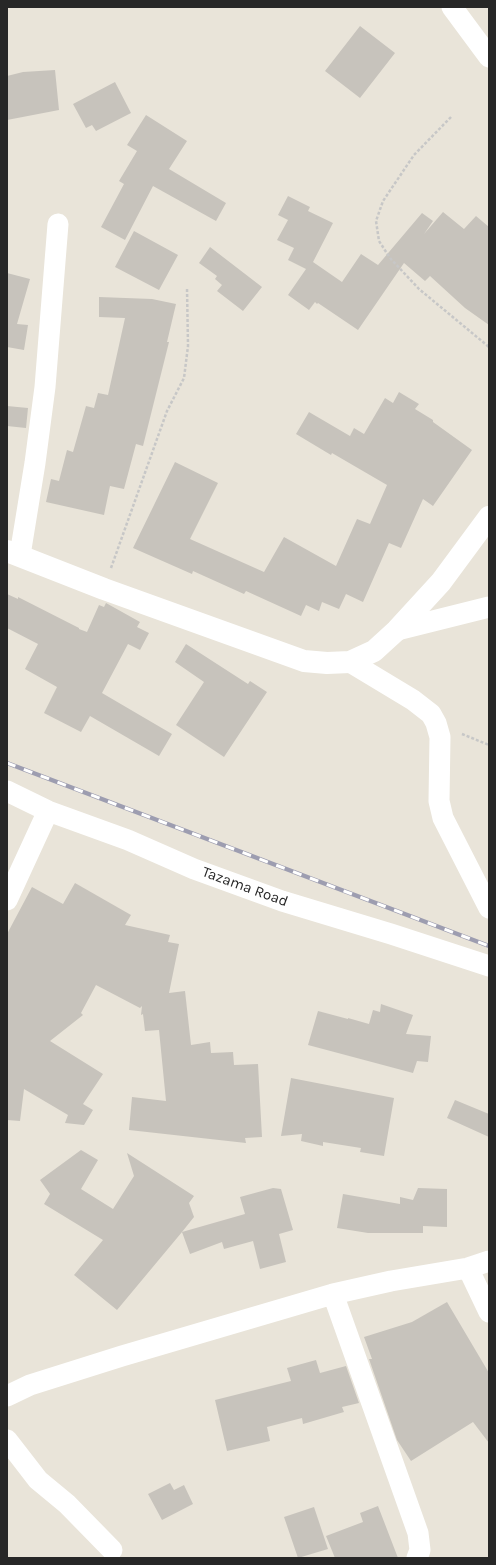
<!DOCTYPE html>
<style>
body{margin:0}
#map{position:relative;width:496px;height:1565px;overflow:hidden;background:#e9e4d9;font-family:Karla,sans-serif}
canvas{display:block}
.frame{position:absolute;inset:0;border:8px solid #272727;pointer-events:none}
</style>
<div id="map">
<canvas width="496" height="1565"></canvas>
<div class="frame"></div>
</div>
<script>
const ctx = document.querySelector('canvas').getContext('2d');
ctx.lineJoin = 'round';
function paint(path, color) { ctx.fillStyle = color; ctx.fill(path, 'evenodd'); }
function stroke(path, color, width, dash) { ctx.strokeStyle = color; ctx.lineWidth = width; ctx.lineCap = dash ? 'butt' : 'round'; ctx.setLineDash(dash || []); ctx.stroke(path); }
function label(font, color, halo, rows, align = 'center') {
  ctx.font = font + ' Karla,sans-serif'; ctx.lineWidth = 3.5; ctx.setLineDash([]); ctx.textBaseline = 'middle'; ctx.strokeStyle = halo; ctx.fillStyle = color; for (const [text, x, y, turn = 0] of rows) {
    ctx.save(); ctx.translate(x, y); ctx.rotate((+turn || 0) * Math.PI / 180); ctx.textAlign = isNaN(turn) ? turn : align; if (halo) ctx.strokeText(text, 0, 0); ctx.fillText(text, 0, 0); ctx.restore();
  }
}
const building = new Path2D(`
 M 360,26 L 395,53 L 360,98 L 325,71 Z
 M 55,70 L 59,110 L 7,120 L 7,76 L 23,72 Z
 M 115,82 L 131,113 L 96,131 L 92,125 L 86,128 L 73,104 Z
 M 146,115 L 187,141 L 169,169 L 226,203 L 216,221 L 153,186 L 125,240 L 101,227 L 124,184 L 119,181 L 137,151 L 127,145 Z
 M 288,196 L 310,207 L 308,211 L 333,223 L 313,262 L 342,282 L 361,254 L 378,265 L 422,213 L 433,221 L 424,234 L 443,212 L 464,229 L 476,216 L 489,227 L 489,325 L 465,308 L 430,276 L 425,281 L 404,263 L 358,330 L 318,303 L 317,304 L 315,302 L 309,310 L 288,295 L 306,269 L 288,260 L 294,248 L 277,240 L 288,220 L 278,215 Z
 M 134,231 L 178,255 L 159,290 L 115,267 Z
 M 210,247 L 262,287 L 243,311 L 217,291 L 222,285 L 215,279 L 217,276 L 199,263 Z
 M 7,273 L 30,279 L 17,324 L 28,325 L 24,350 L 7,347 Z
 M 99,297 L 152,299 L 176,304 L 167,342 L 169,342 L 143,446 L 136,444 L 124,489 L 110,486 L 104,515 L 46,502 L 51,479 L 59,481 L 67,450 L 73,452 L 86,406 L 94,408 L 98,393 L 108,395 L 125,318 L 99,317 Z
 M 399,392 L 419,404 L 415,409 L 433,420 L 433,422 L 472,450 L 433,506 L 423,499 L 401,548 L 389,543 L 363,602 L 346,594 L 339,609 L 322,602 L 319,611 L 306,605 L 301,616 L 246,591 L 244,594 L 193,571 L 192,574 L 133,548 L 175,462 L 218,483 L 190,539 L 264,572 L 284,537 L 336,566 L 357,519 L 370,524 L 387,485 L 332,453 L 331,455 L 296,434 L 309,412 L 350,436 L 354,428 L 364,434 L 385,398 L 393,403 Z
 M 7,406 L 28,408 L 26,428 L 7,426 Z
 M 7,594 L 18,599 L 18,597 L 79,628 L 79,629 L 87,632 L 99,605 L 104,607 L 106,603 L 140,622 L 137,627 L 149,633 L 140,650 L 128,644 L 102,693 L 172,734 L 159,756 L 90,716 L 81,732 L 44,713 L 57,687 L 25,669 L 38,644 L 7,628 Z
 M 186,644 L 248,684 L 250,681 L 267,692 L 224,757 L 176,725 L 204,682 L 175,662 Z
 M 75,883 L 131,915 L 125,925 L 170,935 L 168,942 L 179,944 L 169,993 L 185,991 L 191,1045 L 210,1042 L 211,1053 L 233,1052 L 234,1065 L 258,1064 L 262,1137 L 245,1138 L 246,1143 L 129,1130 L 132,1097 L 166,1101 L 159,1030 L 145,1031 L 143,1014 L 141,1015 L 142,1006 L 140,1008 L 96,985 L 81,1013 L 83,1015 L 50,1041 L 103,1074 L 83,1104 L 93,1110 L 84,1125 L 65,1123 L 68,1115 L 24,1089 L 20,1121 L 7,1120 L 7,934 L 32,887 L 63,904 Z
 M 381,1004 L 413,1015 L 406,1034 L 431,1036 L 428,1062 L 417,1061 L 413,1073 L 308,1045 L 318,1011 L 348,1019 L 348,1018 L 369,1024 L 373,1010 L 380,1012 Z
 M 291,1078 L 394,1098 L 384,1156 L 360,1152 L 361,1148 L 323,1142 L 323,1146 L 301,1141 L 302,1134 L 281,1136 Z
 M 455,1100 L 489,1114 L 489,1137 L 447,1118 Z
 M 81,1150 L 98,1160 L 81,1189 L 113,1209 L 134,1176 L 127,1153 L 194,1196 L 189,1203 L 194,1217 L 182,1232 L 245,1214 L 240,1197 L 273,1188 L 281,1189 L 293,1230 L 279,1234 L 286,1262 L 260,1269 L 253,1241 L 224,1249 L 222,1242 L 190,1254 L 182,1232 L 117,1310 L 74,1275 L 103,1240 L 44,1204 L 50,1194 L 40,1180 Z
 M 418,1188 L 447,1189 L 447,1227 L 423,1226 L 423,1233 L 368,1233 L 337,1228 L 343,1194 L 400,1204 L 400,1197 L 413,1200 Z
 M 447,1302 L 489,1373 L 489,1443 L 473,1422 L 411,1461 L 397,1440 L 369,1359 L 372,1359 L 364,1337 L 412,1322 Z
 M 316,1360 L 320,1373 L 346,1366 L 359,1403 L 342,1407 L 344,1412 L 303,1424 L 302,1418 L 267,1427 L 270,1441 L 227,1451 L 215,1400 L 291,1381 L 287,1368 Z
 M 170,1483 L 174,1490 L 184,1485 L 193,1504 L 162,1520 L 148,1494 Z
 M 378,1506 L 398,1558 L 335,1558 L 326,1536 L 363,1522 L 360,1513 Z
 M 314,1507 L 328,1549 L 298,1558 L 284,1517 Z`);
const path = new Path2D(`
 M 451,117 L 414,155 L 383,201 L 376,221 L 379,241 L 390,258 L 419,289 L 489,347
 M 111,568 L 167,411 L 184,378 L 188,346 L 187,288
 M 462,734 L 489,745`);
const street = new Path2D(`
 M 452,7 L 489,57
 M 20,555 L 35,463 L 45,387 L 58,224
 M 397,630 L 489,607
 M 350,662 L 413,700 L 431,714 L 436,723 L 440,737 L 439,801 L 443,818 L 489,908
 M 7,791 L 48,811 L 128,840 L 194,869 L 282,901 L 391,934 L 489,966
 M 7,900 L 48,811
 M 468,1268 L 489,1312
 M 333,1294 L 418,1533 L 420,1550 L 417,1558
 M 7,1396 L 30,1385 L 122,1356 L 333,1294 L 391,1281 L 468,1268 L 489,1261
 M 7,1440 L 38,1480 L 67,1504 L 112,1550`);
const secondary = new Path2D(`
 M 7,551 L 104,589 L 304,661 L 327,663 L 350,662 L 374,651 L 397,630 L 441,582 L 489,517`);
const rail = new Path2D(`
 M 7,763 L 489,946`);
const streetNames = [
 ["Tazama Road",245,887,20]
];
paint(building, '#c7c3bc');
stroke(path, '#c7c7c7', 2.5, [3, 2]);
stroke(street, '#fff', 21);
stroke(secondary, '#fff', 22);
stroke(rail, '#9d9db0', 4.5);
stroke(rail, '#fff', 3, [9]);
label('15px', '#272727', '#fff', streetNames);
</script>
